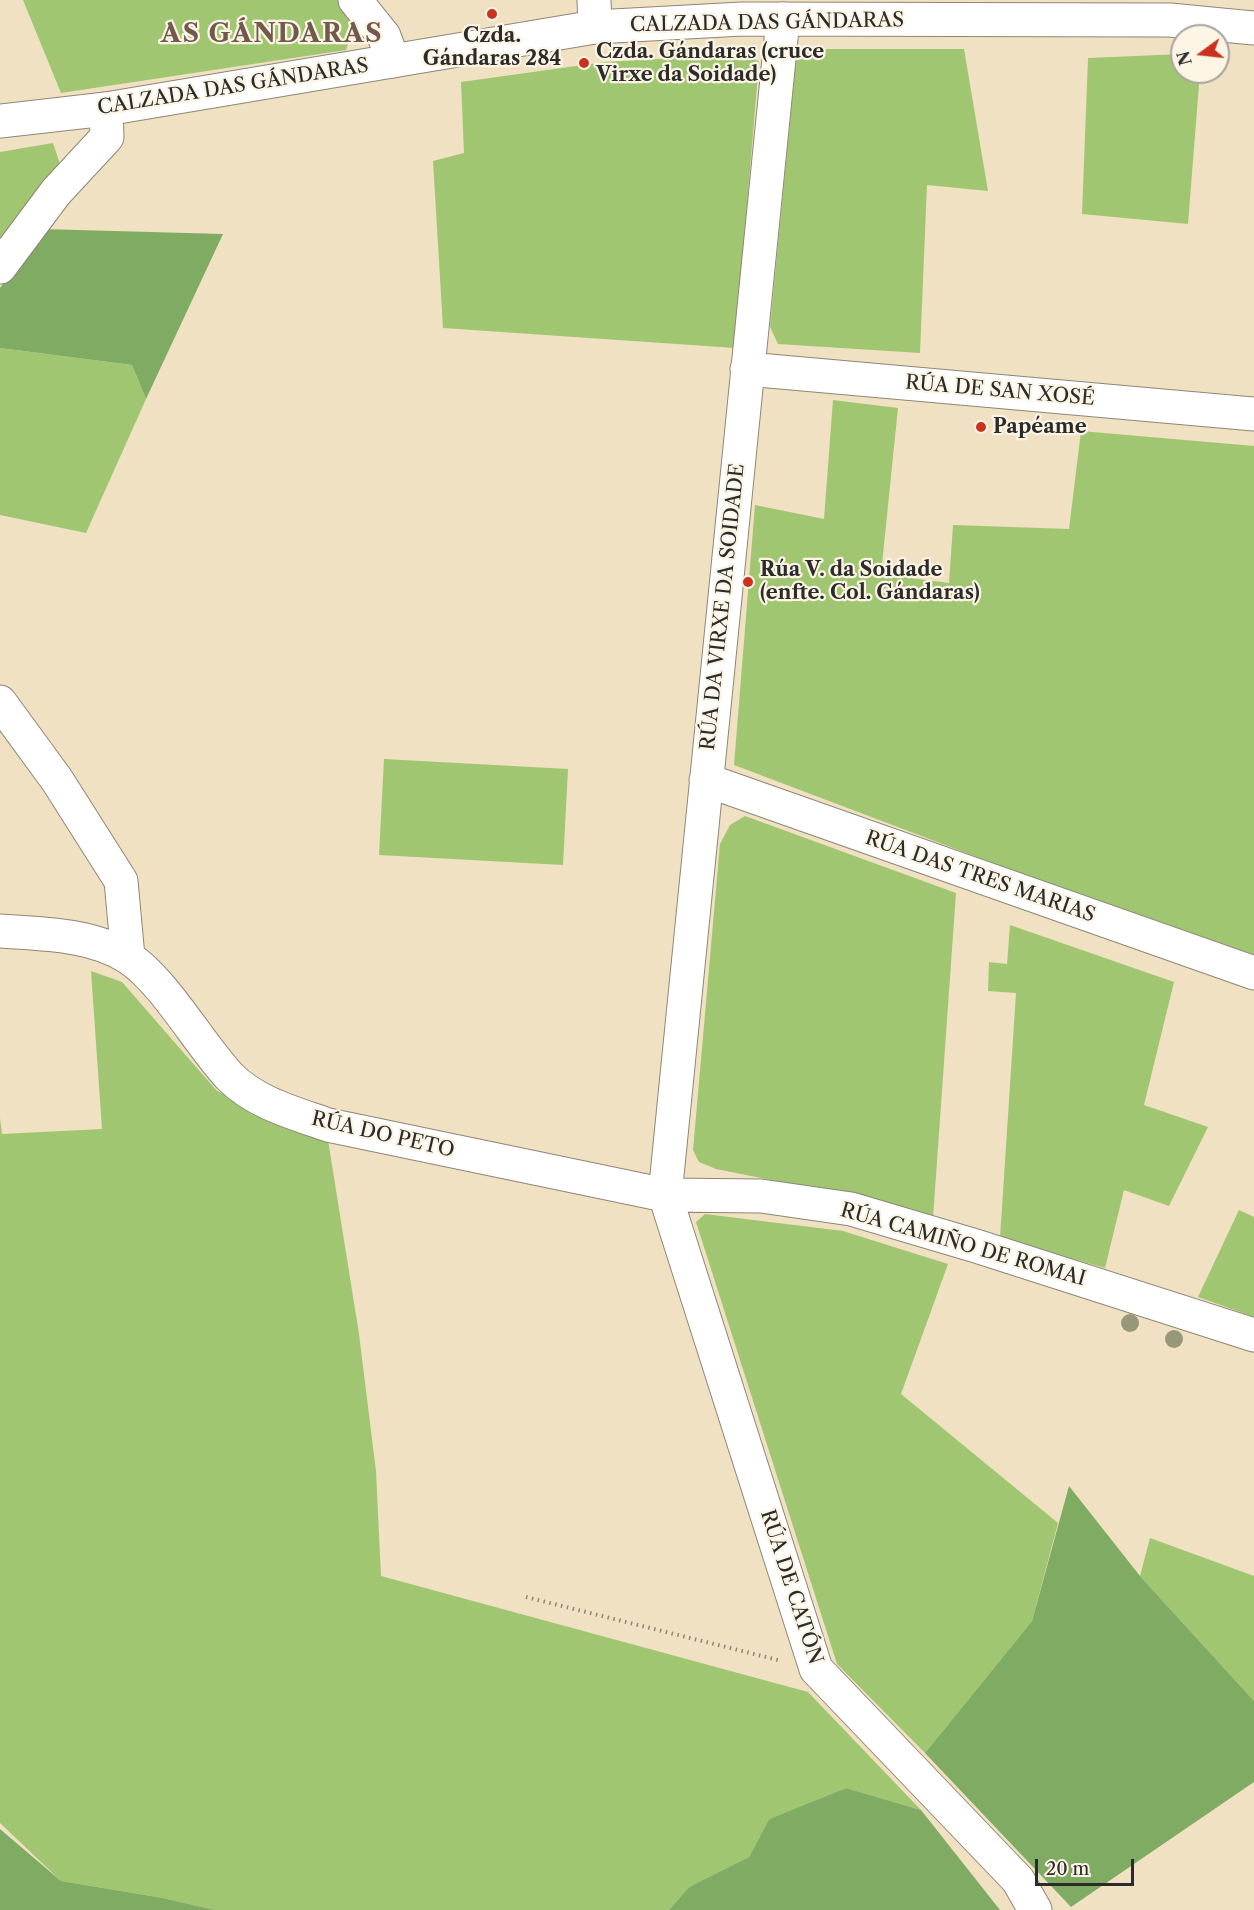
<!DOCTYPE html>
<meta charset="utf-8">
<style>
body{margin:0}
#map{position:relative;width:1254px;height:1910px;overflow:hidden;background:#f0e1c2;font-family:"Libre Caslon Text",serif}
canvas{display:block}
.north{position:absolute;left:1170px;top:24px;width:60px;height:60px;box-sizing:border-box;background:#fcf5e5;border:2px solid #a8a49b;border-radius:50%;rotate:255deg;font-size:16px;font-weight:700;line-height:24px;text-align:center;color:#2b2b2b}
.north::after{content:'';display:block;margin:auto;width:21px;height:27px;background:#c8321e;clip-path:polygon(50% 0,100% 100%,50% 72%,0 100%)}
.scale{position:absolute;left:1035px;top:1859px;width:99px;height:27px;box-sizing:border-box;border:3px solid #2b2b2b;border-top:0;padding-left:8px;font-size:18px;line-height:21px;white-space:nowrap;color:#2b2b2b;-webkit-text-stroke:4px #fcf5e5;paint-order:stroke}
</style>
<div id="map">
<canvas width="1254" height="1910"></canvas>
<div class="north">N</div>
<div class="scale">20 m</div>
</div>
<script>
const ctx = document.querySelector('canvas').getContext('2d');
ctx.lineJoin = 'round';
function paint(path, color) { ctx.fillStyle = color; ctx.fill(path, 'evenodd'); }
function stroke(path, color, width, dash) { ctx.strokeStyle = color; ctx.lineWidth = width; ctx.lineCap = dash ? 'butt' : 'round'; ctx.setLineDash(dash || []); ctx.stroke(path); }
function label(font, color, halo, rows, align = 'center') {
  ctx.font = font + ' "Libre Caslon Text",serif'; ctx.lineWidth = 4.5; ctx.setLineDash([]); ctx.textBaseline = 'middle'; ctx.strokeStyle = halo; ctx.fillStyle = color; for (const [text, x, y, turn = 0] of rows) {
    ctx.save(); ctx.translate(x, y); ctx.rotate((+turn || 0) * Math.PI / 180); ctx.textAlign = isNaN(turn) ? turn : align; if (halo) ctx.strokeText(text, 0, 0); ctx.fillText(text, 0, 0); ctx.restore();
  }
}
const green = new Path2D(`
 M 23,0 L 342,0 C 355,19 354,29 346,50 L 61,93 Z
 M 797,49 L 964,49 L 988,191 L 927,185 L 920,353 L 778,344 L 770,327 Z
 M 748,54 L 759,62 L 735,348 L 443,328 L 433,161 L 464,153 L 461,82 L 605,62 Z
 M 1182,54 L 1182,72 L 1200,72 L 1188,224 L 1082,214 L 1088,58 Z
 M 53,143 L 61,167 L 0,240 L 0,152 Z
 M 0,348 L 132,365 L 146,399 L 86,533 L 0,515 Z
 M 833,400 L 898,408 L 881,574 L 949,583 L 953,525 L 1069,529 L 1081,431 L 1254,446 L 1254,955 L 1027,876 L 734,765 L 755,505 L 824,519 Z
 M 384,759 L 568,769 L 563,865 L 379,855 Z
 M 745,816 L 956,893 L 933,1218 L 856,1197 L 716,1169 L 699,1162 L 693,1150 L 720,844 L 730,825 Z
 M 1010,925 L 1174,982 L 1144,1105 L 1208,1127 L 1169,1206 L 1124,1190 L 1105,1268 L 1000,1238 L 1016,993 L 988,991 L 989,962 L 1007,964 Z
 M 91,971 L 122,982 L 217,1091 L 328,1140 L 359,1334 L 376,1471 L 381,1576 L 808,1692 L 921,1810 L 846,1788 L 769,1819 L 749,1857 L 689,1887 L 669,1910 L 215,1910 L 163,1898 L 61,1881 L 0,1823 L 0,1118 L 2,1134 L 102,1129 Z
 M 1239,1210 L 1254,1217 L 1254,1317 L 1198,1297 Z
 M 705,1214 L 843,1231 L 948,1264 L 901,1394 L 1058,1523 L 1032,1621 L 925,1753 L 837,1664 L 696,1222 Z
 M 1150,1538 L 1254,1576 L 1254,1701 L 1140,1576 Z`);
const forest = new Path2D(`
 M 41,229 L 223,234 L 146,399 L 132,365 L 0,348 L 0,288 Z
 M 1069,1486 L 1140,1576 L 1254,1701 L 1254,1782 L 1071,1907 L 925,1753 L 1032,1621 Z
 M 846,1788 L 921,1810 L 1000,1910 L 669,1910 L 689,1887 L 749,1857 L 769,1819 Z
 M 0,1829 L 61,1881 L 163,1898 L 215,1910 L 0,1910 Z`);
const path = new Path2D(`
 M 526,1597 L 778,1660`);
const minor = new Path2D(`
 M 355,0 L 384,36 L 393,61
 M 594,0 L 595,27
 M 783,19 L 665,1195 L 816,1669 L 1018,1880 L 1035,1910
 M 0,267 L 56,192 L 107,137 L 106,109
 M 747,369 L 1254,414
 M 0,702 L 57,780 L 121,881 L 128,957
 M 706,780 L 1254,973
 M 0,931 C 42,934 93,934 129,958 C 165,982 199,1044 230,1077 C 256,1103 294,1113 328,1125 L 665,1195 L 761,1196 L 851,1209 L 976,1246 L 1254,1335`);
const secondary = new Path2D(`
 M 0,121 L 106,109 L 595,27 L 742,19 L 1170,20 L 1254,28`);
const trees = [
 [1130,1323],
 [1174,1339]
];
const markers = [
 [492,14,6,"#c8321e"],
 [584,63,6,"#c8321e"],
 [981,427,6,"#c8321e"],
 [748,582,6,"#c8321e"]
];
const streetNames = [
 ["CALZADA DAS GÁNDARAS",767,23,-1],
 ["CALZADA DAS GÁNDARAS",233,87,-9],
 ["RÚA DE SAN XOSÉ",1000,391,5],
 ["RÚA DA VIRXE DA SOIDADE",723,607,-84],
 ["RÚA DAS TRES MARIAS",980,877,19],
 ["RÚA DO PETO",383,1135,13],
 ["RÚA CAMIÑO DE ROMAI",963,1245,16],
 ["RÚA DE CATÓN",791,1587,72]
];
const poiNames = [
 ["Czda.",492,36,"center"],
 ["Gándaras 284",492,59,"center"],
 ["Czda. Gándaras (cruce",596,52],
 ["Virxe da Soidade)",596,75],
 ["Papéame",993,427],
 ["Rúa V. da Soidade",760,570],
 ["(enfte. Col. Gándaras)",760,593]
];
const districtNames = [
 ["AS GÁNDARAS",272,34]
];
paint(green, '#a0c671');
paint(forest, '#80ab63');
stroke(minor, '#8e8676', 35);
stroke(secondary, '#8e8676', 35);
stroke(path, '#8e8676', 4, [1.5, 4.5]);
stroke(minor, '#fff', 33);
stroke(secondary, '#fff', 33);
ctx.fillStyle = '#97977a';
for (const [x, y] of trees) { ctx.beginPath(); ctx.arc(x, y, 9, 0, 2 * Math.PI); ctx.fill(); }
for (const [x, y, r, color] of markers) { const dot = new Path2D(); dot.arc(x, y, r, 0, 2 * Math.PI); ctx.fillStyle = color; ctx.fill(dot); stroke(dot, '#fcf5e5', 2); }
label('20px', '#2b2b2b', '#fcf5e5', streetNames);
label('bold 20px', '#2b2b2b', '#fcf5e5', poiNames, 'left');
ctx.letterSpacing = '1.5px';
label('bold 26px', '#72584d', '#fcf5e5', districtNames);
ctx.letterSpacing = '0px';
</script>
